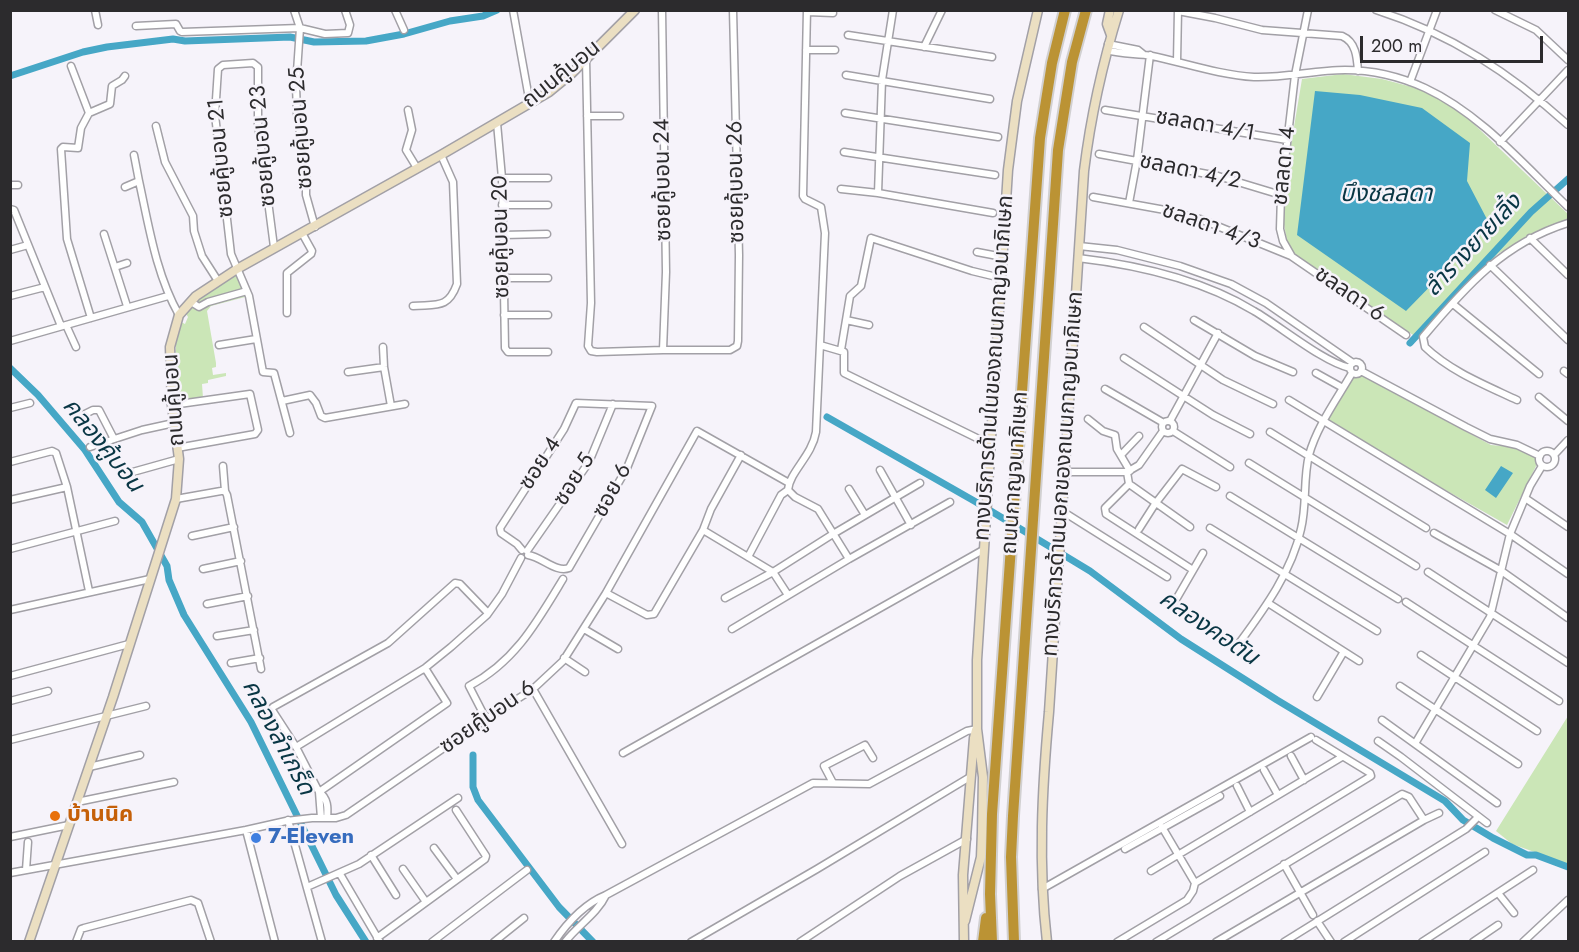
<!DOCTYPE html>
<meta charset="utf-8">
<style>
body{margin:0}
#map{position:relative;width:1579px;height:952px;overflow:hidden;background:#f6f3fa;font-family:Jost,sans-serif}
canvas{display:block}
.frame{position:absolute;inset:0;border:12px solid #2c2b2d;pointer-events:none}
.scale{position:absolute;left:1360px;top:36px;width:183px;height:27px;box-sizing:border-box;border:3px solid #2c2b2d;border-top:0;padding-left:8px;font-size:18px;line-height:21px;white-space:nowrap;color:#2c2b2d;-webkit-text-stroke:4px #f6f3fa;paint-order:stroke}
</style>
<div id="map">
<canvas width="1579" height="952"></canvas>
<div class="frame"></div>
<div class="scale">200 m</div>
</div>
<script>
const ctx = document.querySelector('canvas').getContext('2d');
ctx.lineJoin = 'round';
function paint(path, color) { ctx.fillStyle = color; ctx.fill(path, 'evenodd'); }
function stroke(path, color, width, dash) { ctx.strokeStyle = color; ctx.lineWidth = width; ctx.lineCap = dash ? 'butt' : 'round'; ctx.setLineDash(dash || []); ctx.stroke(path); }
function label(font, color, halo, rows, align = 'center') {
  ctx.font = font + ' Jost,"Noto Sans Thai",sans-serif'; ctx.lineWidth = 5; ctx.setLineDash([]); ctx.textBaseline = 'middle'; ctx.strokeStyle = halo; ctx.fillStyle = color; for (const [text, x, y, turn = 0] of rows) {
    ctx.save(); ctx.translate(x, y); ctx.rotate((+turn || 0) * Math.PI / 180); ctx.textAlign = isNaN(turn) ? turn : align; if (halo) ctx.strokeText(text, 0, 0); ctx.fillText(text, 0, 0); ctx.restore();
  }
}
const green = new Path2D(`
 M 1343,74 L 1382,79 L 1427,91 L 1455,106 L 1568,214 L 1568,220 L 1499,253 L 1468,280 L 1419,339 L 1289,252 L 1283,219 L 1288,163 L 1302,79 Z
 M 237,270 L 249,296 L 211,306 L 207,311 L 216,363 L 216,367 L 212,368 L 213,375 L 226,373 L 226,376 L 208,380 L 208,383 L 202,384 L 203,398 L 181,403 C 174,378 174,347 179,321 L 185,324 L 188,317 L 185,312 L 189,307 Z
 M 1362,375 L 1491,445 L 1513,447 L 1535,454 L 1538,462 L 1507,525 L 1324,421 L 1353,377 Z
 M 1568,716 L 1568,864 L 1512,844 L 1496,831 Z`);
const water = new Path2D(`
 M 1315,91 L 1360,95 L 1422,108 L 1470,143 L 1467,181 L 1490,225 L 1406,311 L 1297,235 Z
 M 1501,466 L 1513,473 L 1496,498 L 1485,490 Z`);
const canal = new Path2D(`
 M 10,76 L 83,52 L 107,47 L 173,39 L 185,41 L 290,37 L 314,42 L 366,41 L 404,34 L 450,21 L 483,16 L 497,10
 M 1410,343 L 1531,212 L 1568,179
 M 10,368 L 38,395 L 85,450 L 119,502 L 142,522 L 167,566 L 169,580 L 184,615 L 251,722 L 336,895 L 366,942
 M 827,417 L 976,502 L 1090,571 L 1181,639 L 1277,700 L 1445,801 L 1463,820 L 1493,838 L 1527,855 L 1536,855 L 1568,867
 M 473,755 L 473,787 L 478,800 L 559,907 L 593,942`);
const street = new Path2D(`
 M 95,10 L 98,25
 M 395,10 L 404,30
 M 513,10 L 530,104
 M 662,10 L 666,272 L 663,350
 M 1376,10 C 1451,34 1510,73 1568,125
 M 1495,10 L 1536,30 L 1568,60
 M 1178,11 L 1215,18 L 1262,30 L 1342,36 C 1356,42 1357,57 1358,71
 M 807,12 L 833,13
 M 136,26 L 176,24 L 180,31 L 182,32 L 300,28 L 294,10
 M 848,35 L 992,57
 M 1108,44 L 1138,50 L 1143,54
 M 924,47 L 942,10
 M 806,50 L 835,50
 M 1107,50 C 1122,55 1137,53 1152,56 C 1185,63 1220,75 1254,77 C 1285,78 1315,70 1345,70 C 1372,70 1401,77 1425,88 C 1481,114 1524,165 1568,207
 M 586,59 L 591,303 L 588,346 L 591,351 L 597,352 L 663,350 L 730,350 L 737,346 L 738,341 L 739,255 L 733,10
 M 1177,62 L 1178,10
 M 71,66 L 89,113
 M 846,75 L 990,99
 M 1410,82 L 1437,10
 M 408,110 L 412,130 L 406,150 L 417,168
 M 1105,110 L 1287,140
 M 845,113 L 998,137
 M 587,116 L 620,116
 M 497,123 L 502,178 L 505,348 L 508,352 L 548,352
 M 156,126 L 165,162 L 193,216 L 194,231 L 202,256 L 218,281
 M 1500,142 L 1568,70
 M 844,152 L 995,175
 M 1099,154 L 1218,176 L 1281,195
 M 134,155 L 139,181
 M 502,178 L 548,178
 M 10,185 L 18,185
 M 125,187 L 139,181 C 149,227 156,274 179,315
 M 841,189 L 878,193 L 993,213
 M 878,193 L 882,80 L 893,10
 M 1093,197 L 1165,210 L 1200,219 L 1291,256 L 1406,335
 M 1129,203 L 1137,160 L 1150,55
 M 502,205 L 548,205
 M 10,209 L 14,210 L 61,326
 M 315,227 L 306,195 L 306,175 L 297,113 L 296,86 L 300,28 L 325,34 L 348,33 L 350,25 L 345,10
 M 104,234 L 127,306
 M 503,235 L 547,234
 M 1530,238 L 1568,275
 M 1079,246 L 1117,250 L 1180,266 L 1231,284 L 1266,303 L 1353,363
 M 274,247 L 258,124 L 258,67 L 253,63 L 223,65 L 218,69 L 215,115 L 231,254 L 249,296 L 263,372 L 274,373 L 290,433
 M 10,250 L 28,245
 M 977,252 L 1003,257
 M 1291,255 L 1283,241 L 1280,229 L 1281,195 L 1295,75 L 1308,10
 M 1078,258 C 1138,265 1203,280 1254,311 C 1280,326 1323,362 1350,368
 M 1490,265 L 1568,340
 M 115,267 L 127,263
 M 503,278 L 548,278
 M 10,296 L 45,287
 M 191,302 L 199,307 L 208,302 L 247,291
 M 1453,304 L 1539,374
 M 413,306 C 437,304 448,309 457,284 L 453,182 L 441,155
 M 287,313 L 287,273 L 311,254 L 312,251 L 302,233
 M 504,315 L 548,315
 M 91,318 L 67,239 L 61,149 L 63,147 L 78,148 L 81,128 L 89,113 L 110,104 L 112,86 L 122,80 L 125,76
 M 846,320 L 869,325
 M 1194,320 L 1255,356 L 1293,372
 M 66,325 L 76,347
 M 1144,327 L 1223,380 L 1273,404
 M 10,341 L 168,296
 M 219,345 L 256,339
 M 820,345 L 844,352 L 844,373 L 991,445
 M 383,347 L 384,367 L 391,406
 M 841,350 L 850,296 L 861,286 L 871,238 L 972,271 L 1001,278
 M 1124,358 L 1213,415 L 1250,434
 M1350 368a6 6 0 1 1 12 0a6 6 0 1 1-12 0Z
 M 1361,371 L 1466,427 L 1490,439 L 1517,445 L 1540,456
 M 1564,371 L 1568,374
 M 348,372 L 384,367
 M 1316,373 L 1343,388
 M 1105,389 L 1162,422
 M 1539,397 L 1568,421
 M 1289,400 L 1510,534 L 1568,574
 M 1517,400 C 1485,385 1450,371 1425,347 L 1423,337 C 1466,286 1504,243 1568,223
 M 282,401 L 310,395 L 316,403 L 321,416 L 325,418 L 405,404
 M 172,405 L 250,394 L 258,430 L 255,434 L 177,448
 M 10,408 L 30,403
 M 77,418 L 93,410 L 99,410 L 114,439
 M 1088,419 L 1103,431 L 1115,435 L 1117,449 L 1130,471
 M1162 427a6 6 0 1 1 12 0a6 6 0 1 1-12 0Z
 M 1170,421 L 1218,333
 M 1173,431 L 1230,467
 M 1270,432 L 1426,528
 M 90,447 L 142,430 L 174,423
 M1539 459a8 8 0 1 1 16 0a8 8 0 1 1-16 0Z
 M 1121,455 L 1139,436
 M 1554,455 L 1568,440
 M 10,462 L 52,451 L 56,453 L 67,487 L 89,591
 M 1249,463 L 1416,566
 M 223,466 L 225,491
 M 880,470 L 911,525
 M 1064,472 L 1127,472 L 1139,465 L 1163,431
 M 1127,472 L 1129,484 L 1132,486 L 1190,527
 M 122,475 L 179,459
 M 1129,484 L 1105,508 L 1106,514 L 1193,570
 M 849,489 L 865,515
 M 788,490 L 795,497 L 818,509 L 849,559
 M 1230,496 L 1398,599
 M 1525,498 L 1568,527
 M 176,499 L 221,491 L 225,491 L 227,495 L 261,669
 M 10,500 L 67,487
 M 1062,511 L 1167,577
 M 1210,528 L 1377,631
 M 1139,529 L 1155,504 L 1182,469 L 1216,487
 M 703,530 L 773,572 L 788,595
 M 1434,533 L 1500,570 L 1568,618
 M 192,536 L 234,527
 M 10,549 L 115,521
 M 522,550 L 517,544 L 501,533 L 500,528 L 564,429 L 576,403 L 652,406 L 627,468 L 569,568 C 556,573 542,557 528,555
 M 527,551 L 589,462 L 613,404
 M 748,557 L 781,495 L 788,490 C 790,471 812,456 816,432 L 825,233 L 821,207 L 805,199 L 803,196 L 807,10
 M 203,569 L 241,561
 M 1428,572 L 1568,663
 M 606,593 L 647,615 L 654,614 L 703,530 L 711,509 L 741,455
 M 725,598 L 773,572 L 833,534 L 920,483
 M 1406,602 L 1559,701
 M 1174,603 L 1203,553
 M 1268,603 L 1359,661
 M 207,604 L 248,596
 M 10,610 L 150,579
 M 584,629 L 618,649
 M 732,629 L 849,559 L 950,502
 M 217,636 L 254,630
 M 1240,642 C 1265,608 1292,571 1301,529 C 1307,505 1303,479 1309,455 C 1317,426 1337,399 1352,373
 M 1421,655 L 1537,731
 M 564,658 L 585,672
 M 231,663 L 260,658
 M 10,676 L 129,644
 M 1400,686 L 1518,764
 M 533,689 L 622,844
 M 1317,697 L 1343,653
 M 10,701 L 48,691
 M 486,719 L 469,686 C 515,662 537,622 563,579
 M 1382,720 L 1497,803
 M 10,740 L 146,706
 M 1378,741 L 1401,757 L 1487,823
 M 1416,742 L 1490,617 L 1510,534 L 1530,486 L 1542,466
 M 296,747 L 425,668 L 451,647 L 487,615 L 502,594 L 521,558
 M 623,753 L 983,550
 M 1291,756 L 1304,780
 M 89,767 L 140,755
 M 1264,770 L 1278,795
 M 833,783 L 824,766 L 865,745 L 873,758
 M 1237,786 L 1250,812
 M 319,792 L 447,703 L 425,668
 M 319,792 L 321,818
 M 77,802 L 174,782
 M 327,818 C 328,808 328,798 319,792 L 296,747 L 272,710 L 273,707 L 388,643 L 455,583 L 460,584 L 488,613
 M 288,820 L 322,942
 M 1424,820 L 1439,813
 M 1162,827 L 1195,883
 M 246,830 L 275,942
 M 10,837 L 69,825
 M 434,848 L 457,879
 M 1125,849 L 1220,796
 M 371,855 L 396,895
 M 1284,864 L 1313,915
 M 403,869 L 426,902
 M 26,870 L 28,842
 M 1151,871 L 1342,757
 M 10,873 L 246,830 L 286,821 L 312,818 L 336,818 L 346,815 L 486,719 L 533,689 L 563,661 L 606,593 L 697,431 L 789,483
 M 340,874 L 380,942
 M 307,887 L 359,864 L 458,798
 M 1042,889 L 1311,737
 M 1498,893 L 1514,913
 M 606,895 L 813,783 L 869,784 L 967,731 L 977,729
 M 1317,921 L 1331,942
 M 377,938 L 485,859 L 486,856 L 456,810
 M 76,942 L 81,929 L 84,928 L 191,900 L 198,903 L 211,942
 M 432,942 L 527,870
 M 494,942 L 524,918
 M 554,942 C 567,923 584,904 606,895 C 597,914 578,925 565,942
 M 691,942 L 817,869 L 970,777
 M 800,942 L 900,876 L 967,839
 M 1117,942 L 1187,900 L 1193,891 L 1195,883 L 1371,776 L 1370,773 L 1316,740
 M 1156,942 L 1402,794 L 1409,797 L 1424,820 L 1216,942
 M 1284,942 L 1466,829 L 1478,817
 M 1344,942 L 1485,852
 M 1422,942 L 1533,870
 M 1473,942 L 1498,925
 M 1523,942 L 1568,900`);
const secondary = new Path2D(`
 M 1110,10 L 1107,24 L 1111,35
 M 965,921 L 981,857 L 982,832 L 983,777 L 977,729 L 977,660 L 1008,170 L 1017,101 L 1038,10
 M 29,942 L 113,697 L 176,499 L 179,459 L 172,405 L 170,347 L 179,315 L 196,296 L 237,269 L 441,155 L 549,92 L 571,74 L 635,10
 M 964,942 L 963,875 L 974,738 L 976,730
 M 1047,942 C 1038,864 1042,789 1049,712 L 1084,171 C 1091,114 1102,65 1119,10`);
const highway = new Path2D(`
 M 983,942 L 986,918
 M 992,942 L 990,894 L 992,814 L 1040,138 L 1052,63 L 1065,10
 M 1014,942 L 1011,857 L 1013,816 L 1058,150 L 1072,62 L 1086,10`);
const markers = [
 [55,816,6,"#e8710a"],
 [256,838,6,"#3f7fe0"]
];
const streetNames = [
 ["ถนนคู้บอน",562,75,-39],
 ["ชลลดา 4/1",1205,126,10],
 ["ซอยคู้บอน 25",302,128,-94],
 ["ซอยคู้บอน 23",264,146,-95],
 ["ซอยคู้บอน 21",222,158,-95],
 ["ชลลดา 4",1285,166,-84],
 ["ชลลดา 4/2",1190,172,12],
 ["ซอยคู้บอน 24",664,180,-91],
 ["ซอยคู้บอน 26",737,182,-91],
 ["ชลลดา 4/3",1211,227,19],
 ["ซอยคู้บอน 20",502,237,-91],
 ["ชลลดา 6",1349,295,35],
 ["ทางบริการด้านในของถนนกาญจนาภิเษก",995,368,-86],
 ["ถนนคู้บอน",175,400,-94],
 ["ซอย 4",541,464,-57],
 ["ถนนกาญจนาภิเษก",1016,473,-86],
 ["ทางบริการด้านนอกของถนนกาญจนาภิเษก",1064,474,-86],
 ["ซอย 5",575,480,-58],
 ["ซอย 6",613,491,-62],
 ["ซอยคู้บอน 6",488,718,-35]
];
const foodNames = [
 ["บ้านนิค",67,816]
];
const shopNames = [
 ["7-Eleven",268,838]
];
const waterNames = [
 ["บึงชลลดา",1386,195],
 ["ลำรางยายเลิ้ง",1474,246,-47],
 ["คลองคู้บอน",102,446,51],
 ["คลองคอตัน",1208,629,34],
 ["คลองลำเกร็ด",277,738,62]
];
paint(green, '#cbe6b7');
paint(water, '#46a7c6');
stroke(canal, '#46a7c6', 7);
stroke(street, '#a2a0a6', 9);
stroke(secondary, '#a2a0a6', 11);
stroke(highway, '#d1d0d1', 14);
stroke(street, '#fff', 6);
stroke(secondary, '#ebdfc2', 8);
stroke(highway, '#bb9334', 10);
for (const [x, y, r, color] of markers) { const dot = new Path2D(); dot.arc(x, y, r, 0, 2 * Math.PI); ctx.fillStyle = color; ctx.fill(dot); stroke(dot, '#f6f3fa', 2); }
label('22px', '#2c2b2d', '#f6f3fa', streetNames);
label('bold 22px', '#c56008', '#f6f3fa', foodNames, 'left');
label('bold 22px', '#366cbe', '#f6f3fa', shopNames, 'left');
label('italic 24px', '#093644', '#f6f3fa', waterNames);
</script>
